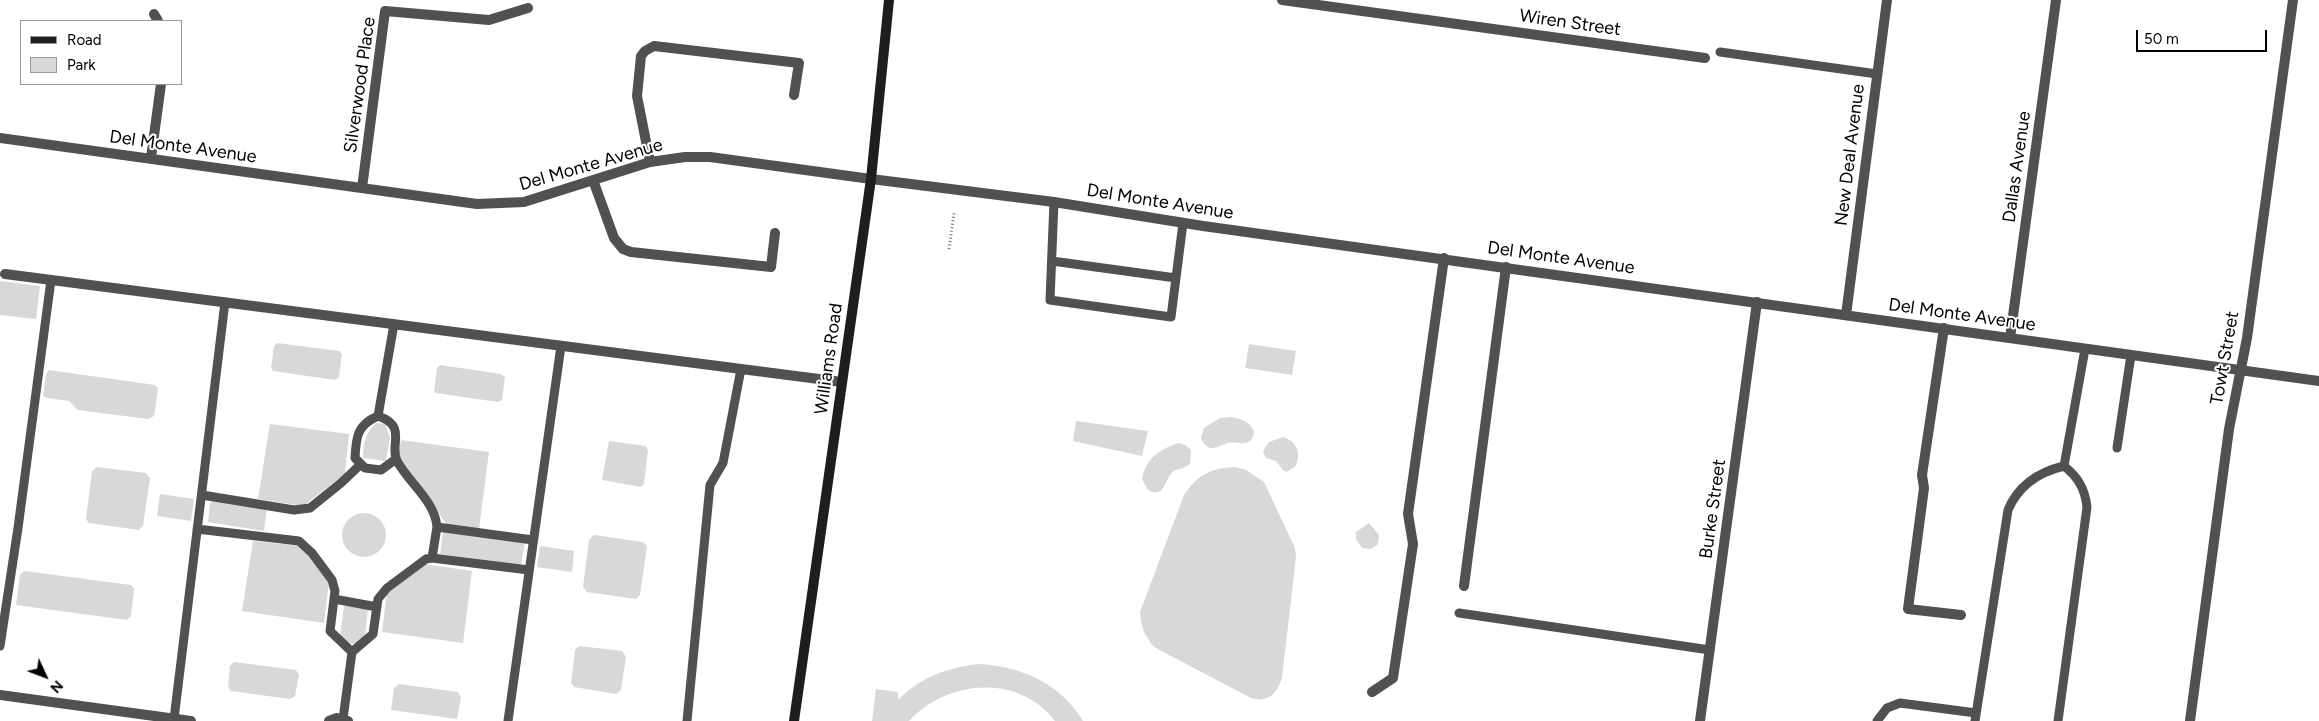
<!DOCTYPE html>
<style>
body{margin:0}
#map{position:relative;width:2319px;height:721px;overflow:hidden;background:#fff;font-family:Figtree,sans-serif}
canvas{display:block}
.legend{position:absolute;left:20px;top:20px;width:162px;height:65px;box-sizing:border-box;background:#fff;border:1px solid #999;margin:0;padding:6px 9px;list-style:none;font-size:15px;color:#000}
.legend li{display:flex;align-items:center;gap:10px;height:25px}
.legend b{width:25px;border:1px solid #999}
.north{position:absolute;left:20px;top:651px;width:50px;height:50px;-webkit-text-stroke:4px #fff;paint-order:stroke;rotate:133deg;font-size:14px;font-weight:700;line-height:20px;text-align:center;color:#000}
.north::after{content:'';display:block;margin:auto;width:18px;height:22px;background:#000;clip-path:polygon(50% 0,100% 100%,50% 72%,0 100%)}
.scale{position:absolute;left:2136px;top:30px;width:131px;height:22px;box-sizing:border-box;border:2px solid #000;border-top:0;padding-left:6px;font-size:15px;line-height:18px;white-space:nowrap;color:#000;-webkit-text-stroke:4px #fff;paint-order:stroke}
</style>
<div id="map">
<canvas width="2319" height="721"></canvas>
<ul class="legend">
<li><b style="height:6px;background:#1e1e1e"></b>Road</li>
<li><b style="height:14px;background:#d8d8d8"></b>Park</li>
</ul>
<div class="north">N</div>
<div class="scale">50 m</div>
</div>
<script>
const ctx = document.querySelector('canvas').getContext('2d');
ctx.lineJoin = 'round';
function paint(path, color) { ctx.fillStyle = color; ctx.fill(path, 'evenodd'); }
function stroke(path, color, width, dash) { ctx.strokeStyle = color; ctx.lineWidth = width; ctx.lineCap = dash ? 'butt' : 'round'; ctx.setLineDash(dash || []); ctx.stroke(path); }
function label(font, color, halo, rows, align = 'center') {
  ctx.font = font + ' Figtree,sans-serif'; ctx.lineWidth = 4; ctx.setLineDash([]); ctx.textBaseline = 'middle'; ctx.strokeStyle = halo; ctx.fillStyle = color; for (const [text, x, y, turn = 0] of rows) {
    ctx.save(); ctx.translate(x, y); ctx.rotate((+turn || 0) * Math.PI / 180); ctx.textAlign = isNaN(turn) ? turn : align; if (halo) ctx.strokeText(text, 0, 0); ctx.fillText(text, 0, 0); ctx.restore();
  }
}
const green = new Path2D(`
 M 0,281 L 40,286 L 36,319 L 0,315 Z
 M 277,343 L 339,351 L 342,354 L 339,377 L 335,380 L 273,371 L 271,368 L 274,346 Z
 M 1249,344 L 1296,351 L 1292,375 L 1245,368 Z
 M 440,365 L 501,374 L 505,377 L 502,400 L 498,402 L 436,393 L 434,391 L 437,368 Z
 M 49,370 L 155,385 L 158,388 L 154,416 L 148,419 L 78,410 L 69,401 L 47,398 L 43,396 L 46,374 Z
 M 1231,417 C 1242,419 1250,421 1254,432 C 1251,450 1238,440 1228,443 C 1216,447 1208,454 1201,438 L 1204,428 L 1220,418 Z
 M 1076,421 L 1148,431 L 1142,456 L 1073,441 Z
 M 376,423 L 385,424 L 390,438 L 386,461 L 363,458 C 363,443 365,434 376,423 Z
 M 270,424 L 349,434 L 345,474 L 303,506 L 258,499 Z
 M 1283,437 C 1297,441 1302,454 1295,467 L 1287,472 L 1283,470 L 1276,461 L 1266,458 L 1263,451 L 1269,442 Z
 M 401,440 L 489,452 L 479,529 L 447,525 L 398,456 Z
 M 609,441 L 646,446 L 648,451 L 644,484 L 641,487 L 602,480 Z
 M 1178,443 L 1185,445 L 1191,450 L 1190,464 C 1185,468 1180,468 1174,471 C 1164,477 1166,500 1148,490 L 1142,479 C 1146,458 1159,450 1178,443 Z
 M 97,467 L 146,473 L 150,478 L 143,526 L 139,530 L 89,523 L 86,519 L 92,471 Z
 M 1235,467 L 1246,470 L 1264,482 L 1295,548 L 1296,557 L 1282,678 C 1277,694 1268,703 1251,698 L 1154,647 C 1144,635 1141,627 1140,612 L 1184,495 C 1198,475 1210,468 1235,467 Z
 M 160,494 L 194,499 L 191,521 L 157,516 Z
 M 214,500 L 267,508 L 264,531 L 208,522 L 210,503 Z
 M342 535a22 22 0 1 1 44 0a22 22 0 1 1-44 0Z
 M 1369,523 L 1379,535 L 1378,544 L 1371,549 L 1362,548 L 1356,539 L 1356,532 Z
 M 443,532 L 525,542 L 521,565 L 440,554 Z
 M 594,535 L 643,542 L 647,546 L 640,595 L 636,599 L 587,592 L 583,587 L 589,540 Z
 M 253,541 L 301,546 L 329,583 L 324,623 L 242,611 Z
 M 540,546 L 574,551 L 572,572 L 537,567 Z
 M 425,564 L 472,571 L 463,643 L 382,632 L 387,592 Z
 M 25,571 L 131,585 L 134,589 L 131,616 L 127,620 L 16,605 L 20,574 Z
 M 344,606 L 368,609 L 365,637 L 356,644 L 347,643 L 340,635 Z
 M 579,646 L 622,651 L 626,657 L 621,690 L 616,694 L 574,687 L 571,683 L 575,650 Z
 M 234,662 L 296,670 L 299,675 L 295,696 L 290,699 L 231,691 L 228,687 L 230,666 Z
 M 978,664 C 1021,666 1060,683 1083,721 L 1055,721 C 1018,673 947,680 909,721 L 872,721 L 876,689 L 898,692 L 898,700 C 921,677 947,668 978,664 Z
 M 399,684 L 458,692 L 461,697 L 457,719 L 391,710 L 394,688 Z`);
const path = new Path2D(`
 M 949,249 L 954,213`);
const service = new Path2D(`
 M 1720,52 L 1877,74
 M 1054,202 L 1050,300 L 1171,317 L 1183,223
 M 1052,261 L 1176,278
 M 378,416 L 394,324
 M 2117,448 L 2131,355
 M 396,459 L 381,470 L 365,468 L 355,458 C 356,437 357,425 378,416 C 408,426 389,445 397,461 C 409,483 435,501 437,527 L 533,540
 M 2064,466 L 2085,349
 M 202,495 L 294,510 L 310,508 L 341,483 L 361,464
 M 197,529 L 299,541 L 312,553 L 332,580 L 335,591 L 330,631 L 352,652
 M 432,558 L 437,527
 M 334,599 L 377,607
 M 1459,613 L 1710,650
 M 0,646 L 18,528 L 51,280
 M 174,719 L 225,302
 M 343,719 L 352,652 L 373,634 L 378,599 L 387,588 L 426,559 L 432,558 L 529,570
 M 508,721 L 561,346
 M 687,721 L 710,485 L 723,463 L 741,369
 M 1877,721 L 1887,708 L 1900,703 L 1976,713
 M 1975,721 L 2008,510 C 2018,486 2039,472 2064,466
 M 2058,721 L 2087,507 C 2085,489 2078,477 2064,466`);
const minor = new Path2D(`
 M 1282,0 L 1705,58
 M 154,14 L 158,21
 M 0,138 L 477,204 L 524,202 L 650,162 L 685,157 L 710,157 L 871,179
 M 151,158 L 161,84
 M 650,162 L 637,96 L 641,56 L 645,51 L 654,46 L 799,63 L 794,95
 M 593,180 L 614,238 L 623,249 L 631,252 L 771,267 L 775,233
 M 362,188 L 385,11 L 489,20 L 528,8
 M 5,274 L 842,382
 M 1846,315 L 1887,0
 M 1944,328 L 1922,475 L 1924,488 L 1908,609 L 1961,615
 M 2010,338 L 2056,0
 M 1464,586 L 1506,267
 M 1372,692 L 1393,678 L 1413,544 L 1408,514 L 1444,258
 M 0,695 L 191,721
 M 329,721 L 337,718 L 348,721
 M 1700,721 L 1757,302`);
const tertiary = new Path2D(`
 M 871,179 L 1054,202 L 1203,226 L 2319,381
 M 2190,721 L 2229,429 L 2247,338 L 2293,0`);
const secondary = new Path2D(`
 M 794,721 L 871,179 L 889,0`);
const streetNames = [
 ["Wiren Street",1570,23,8],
 ["Silverwood Place",360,85,-82],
 ["Del Monte Avenue",183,147,8],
 ["New Deal Avenue",1850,155,-83],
 ["Del Monte Avenue",591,165,-16],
 ["Dallas Avenue",2017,167,-82],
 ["Del Monte Avenue",1160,202,9],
 ["Del Monte Avenue",1561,258,8],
 ["Del Monte Avenue",1962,315,8],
 ["Towt Street",2225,358,-80],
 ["Williams Road",829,359,-82],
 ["Burke Street",1713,509,-82]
];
paint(green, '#d8d8d8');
stroke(path, '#737373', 3, [1, 2.5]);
stroke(service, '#515151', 9);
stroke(minor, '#515151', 10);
stroke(tertiary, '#515151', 10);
stroke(secondary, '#1e1e1e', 10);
label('18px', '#000', '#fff', streetNames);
</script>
